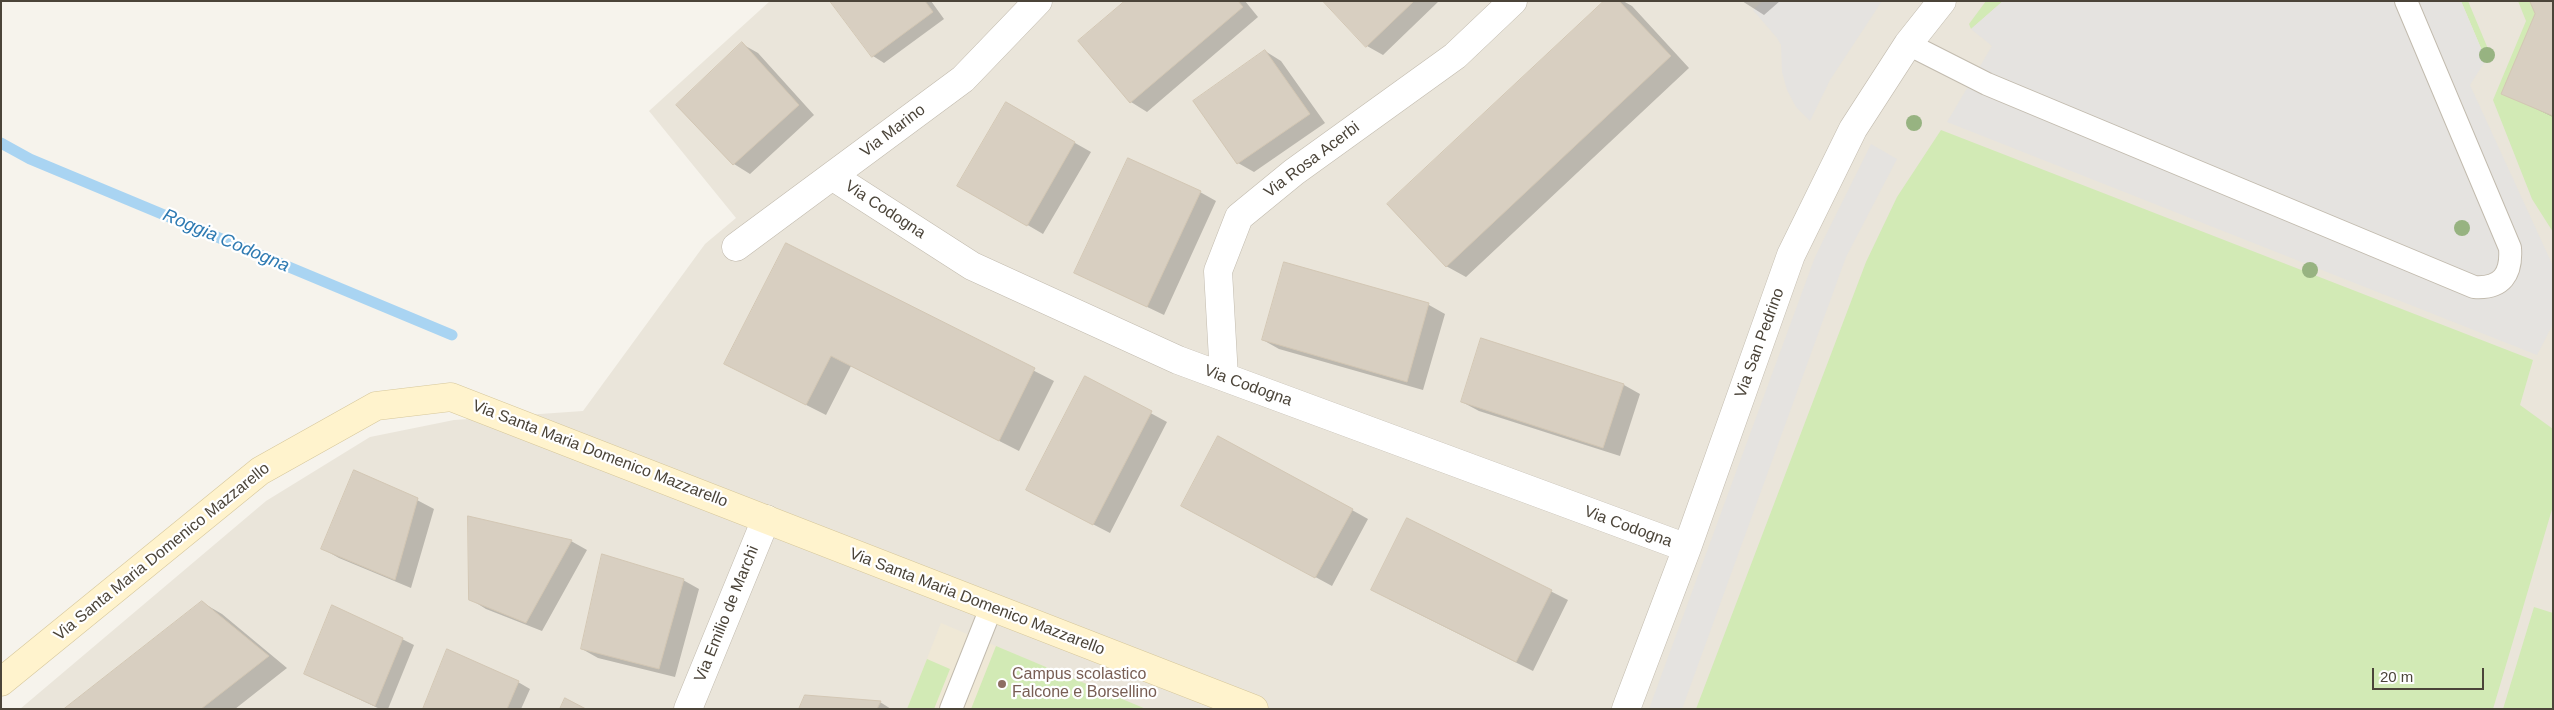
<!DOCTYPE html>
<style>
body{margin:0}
#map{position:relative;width:2554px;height:710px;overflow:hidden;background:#f6f3ec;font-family:Arial,sans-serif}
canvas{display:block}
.frame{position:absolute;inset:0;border:2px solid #4b4439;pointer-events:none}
.scale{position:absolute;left:2372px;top:668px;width:112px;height:22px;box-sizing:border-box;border:2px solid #4b4439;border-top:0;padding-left:6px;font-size:15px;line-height:18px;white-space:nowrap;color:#4b4439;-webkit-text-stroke:4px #fff;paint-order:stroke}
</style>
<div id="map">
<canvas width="2554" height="710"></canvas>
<div class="frame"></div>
<div class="scale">20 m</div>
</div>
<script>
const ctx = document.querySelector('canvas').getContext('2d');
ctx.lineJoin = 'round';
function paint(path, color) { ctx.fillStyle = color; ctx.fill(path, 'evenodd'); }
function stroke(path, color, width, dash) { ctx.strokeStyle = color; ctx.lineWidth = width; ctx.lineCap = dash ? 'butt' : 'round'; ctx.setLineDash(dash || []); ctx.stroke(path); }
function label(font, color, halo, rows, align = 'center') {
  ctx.font = font + ' Arial,sans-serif'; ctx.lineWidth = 4.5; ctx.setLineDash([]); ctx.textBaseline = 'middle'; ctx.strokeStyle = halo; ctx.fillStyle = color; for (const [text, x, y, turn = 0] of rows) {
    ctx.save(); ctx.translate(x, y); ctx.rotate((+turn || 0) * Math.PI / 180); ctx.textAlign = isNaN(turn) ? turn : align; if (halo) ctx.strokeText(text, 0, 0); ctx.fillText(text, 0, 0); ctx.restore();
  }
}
const residential = new Path2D(`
 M 770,1 L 2553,1 L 2553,709 L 20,709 L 266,501 L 370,437 L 454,420 L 583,411 L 705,244 L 736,218 L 649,111 Z`);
const education = new Path2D(`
 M 941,623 L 1146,709 L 907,709 Z`);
const green = new Path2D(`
 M 1986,1 L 2003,1 L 1971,29 L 1969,24 Z
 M 2461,1 L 2468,1 L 2491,56 L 2486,60 Z
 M 2518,1 L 2553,1 L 2553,232 L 2532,199 L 2493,100 L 2526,21 Z
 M 1941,130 L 2533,360 L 2520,405 L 2553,429 L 2553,506 L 2493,709 L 1696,709 L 1866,262 L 1897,197 Z
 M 2534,607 L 2553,613 L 2553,709 L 2503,709 Z
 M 996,646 L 1146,709 L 971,709 Z
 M 927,659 L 950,669 L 934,709 L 907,709 Z`);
const parking = new Path2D(`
 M 1763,1 L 1882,1 L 1830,80 L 1810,121 L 1796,107 L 1787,90 L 1782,72 L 1781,45 L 1777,38 L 1753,10 Z
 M 2003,1 L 2461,1 L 2486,60 L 2470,85 L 2553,266 L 2553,324 L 2537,355 L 1947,122 L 1992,46 L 1971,29 Z
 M 1871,144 L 1897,159 L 1846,257 L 1682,709 L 1649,709 L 1815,257 Z`);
const shadow = new Path2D(`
 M 832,1 L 931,1 L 944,19 L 884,63 L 873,56 Z
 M 1127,1 L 1245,1 L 1258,17 L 1147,112 L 1131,102 L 1080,42 Z
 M 1325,1 L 1439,1 L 1383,55 L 1367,46 Z
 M 1606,1 L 1623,1 L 1632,6 L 1689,68 L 1466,277 L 1446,266 Z
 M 1742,1 L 1780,1 L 1764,15 Z
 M 2553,1 L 2553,117 L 2503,93 Z
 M 742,44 L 758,53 L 814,115 L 750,174 L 734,164 L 678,105 Z
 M 1265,51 L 1281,61 L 1325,123 L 1254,172 L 1238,163 Z
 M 1006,104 L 1091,152 L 1043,234 L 959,185 Z
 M 1200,192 L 1216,201 L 1164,315 L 1076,273 Z
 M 786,244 L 1054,381 L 1019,451 L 851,366 L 826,415 L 745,374 Z
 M 1285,264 L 1429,305 L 1445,314 L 1423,390 L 1279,349 L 1263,340 Z
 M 1482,339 L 1624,385 L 1640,394 L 1620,456 L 1479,411 L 1462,402 Z
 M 1086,378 L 1167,422 L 1110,533 L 1044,499 Z
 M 417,500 L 434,509 L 411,588 L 339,558 L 323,549 Z
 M 1352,510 L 1368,519 L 1332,586 L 1199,514 Z
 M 1408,519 L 1568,600 L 1533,671 L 1389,599 Z
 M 571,541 L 587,550 L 542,631 L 486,609 L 470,599 Z
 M 683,580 L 699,589 L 675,677 L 598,658 L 582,649 Z
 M 203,603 L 222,614 L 287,668 L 235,709 L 66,709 Z
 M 402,639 L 414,645 L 388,709 L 380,709 L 305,674 Z
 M 518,682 L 530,689 L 521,709 L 424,709 Z
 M 880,702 L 891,709 L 800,709 Z`);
const stream = new Path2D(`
 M 1,143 L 30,159 L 452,335`);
const building = new Path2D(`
 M 830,1 L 925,1 L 933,12 L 872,57 Z
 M 1125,1 L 1238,1 L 1243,7 L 1130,103 L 1078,41 Z
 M 1323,1 L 1414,1 L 1366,47 Z
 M 1604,1 L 1619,1 L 1671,56 L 1446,267 L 1387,204 Z
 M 2530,1 L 2553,1 L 2553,116 L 2501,94 L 2535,14 Z
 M 742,42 L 799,105 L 733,165 L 676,105 Z
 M 1265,50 L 1310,114 L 1237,164 L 1193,101 Z
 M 1006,102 L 1075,142 L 1027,226 L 957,186 Z
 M 1128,158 L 1201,191 L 1147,307 L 1074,273 Z
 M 786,243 L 1035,368 L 999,441 L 831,356 L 806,405 L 724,364 Z
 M 1284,262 L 1429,303 L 1407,382 L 1262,340 Z
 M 1481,338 L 1624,384 L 1603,448 L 1461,402 Z
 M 1085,376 L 1152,411 L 1093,525 L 1026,490 Z
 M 1218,436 L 1353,509 L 1315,578 L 1181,506 Z
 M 354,470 L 418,498 L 395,580 L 321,549 Z
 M 468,516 L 572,540 L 526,623 L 469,600 Z
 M 1407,518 L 1552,590 L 1516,662 L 1371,590 Z
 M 602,554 L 684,579 L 659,669 L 581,649 Z
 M 202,601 L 269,656 L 201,709 L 64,709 Z
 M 332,605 L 403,638 L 375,706 L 304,674 Z
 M 447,649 L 519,681 L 507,709 L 423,709 Z
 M 805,695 L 881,701 L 877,709 L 799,709 Z
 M 565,698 L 586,709 L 560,709 Z`);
const lane = new Path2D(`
 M 1908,44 L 1987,84 L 2474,287 C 2502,289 2512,274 2510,248 L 2406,1
 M 951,709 L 991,608`);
const street = new Path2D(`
 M 832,176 L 972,266 L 1178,360 L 1687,548
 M 736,247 L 963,79 L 1038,1
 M 1224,377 L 1218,271 L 1239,217 L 1294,172 L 1455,56 L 1513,1
 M 688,709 L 766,519
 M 1626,709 L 1687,548 L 1791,255 L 1853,129 L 1908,44 L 1942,1`);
const secondary = new Path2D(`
 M 1,682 L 260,471 L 376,406 L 451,397 L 1254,709`);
const trees = [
 [2487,55],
 [1914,123],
 [2462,228],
 [2310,270]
];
const markers = [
 [1002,684,5,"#8d6e63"]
];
const streetNames = [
 ["Via Marino",893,131,-37],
 ["Via Rosa Acerbi",1312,160,-37],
 ["Via Codogna",885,210,33],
 ["Via San Pedrino",1760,343,-70],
 ["Via Codogna",1248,386,20],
 ["Via Santa Maria Domenico Mazzarello",600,454,21],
 ["Via Codogna",1628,527,20],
 ["Via Santa Maria Domenico Mazzarello",162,552,-39],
 ["Via Santa Maria Domenico Mazzarello",977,602,21],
 ["Via Emilio de Marchi",727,614,-68]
];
const educationNames = [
 ["Campus scolastico",1012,675],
 ["Falcone e Borsellino",1012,693]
];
const waterNames = [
 ["Roggia Codogna",226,241,23]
];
paint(residential, '#eae5da');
paint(education, '#efe8d6');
paint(green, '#d2eab5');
paint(parking, '#e5e3e0');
paint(shadow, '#0003');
stroke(stream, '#a9d4f2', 11);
paint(building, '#d8cfc1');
stroke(building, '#d3c7b4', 1);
stroke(lane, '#c2bbae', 24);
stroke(street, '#c2bbae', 29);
stroke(secondary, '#d6c79b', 29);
stroke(lane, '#fff', 22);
stroke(street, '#fff', 28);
stroke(secondary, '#fff3cd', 28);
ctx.fillStyle = '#97b381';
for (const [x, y] of trees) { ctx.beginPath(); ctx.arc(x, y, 8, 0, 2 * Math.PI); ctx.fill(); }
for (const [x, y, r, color] of markers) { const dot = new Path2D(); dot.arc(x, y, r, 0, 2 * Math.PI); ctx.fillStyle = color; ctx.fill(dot); stroke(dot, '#fff', 2); }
label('16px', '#4b4439', '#fff', streetNames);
label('16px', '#785e54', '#fff', educationNames, 'left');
label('italic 18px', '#2e7ab2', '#fff', waterNames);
</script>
